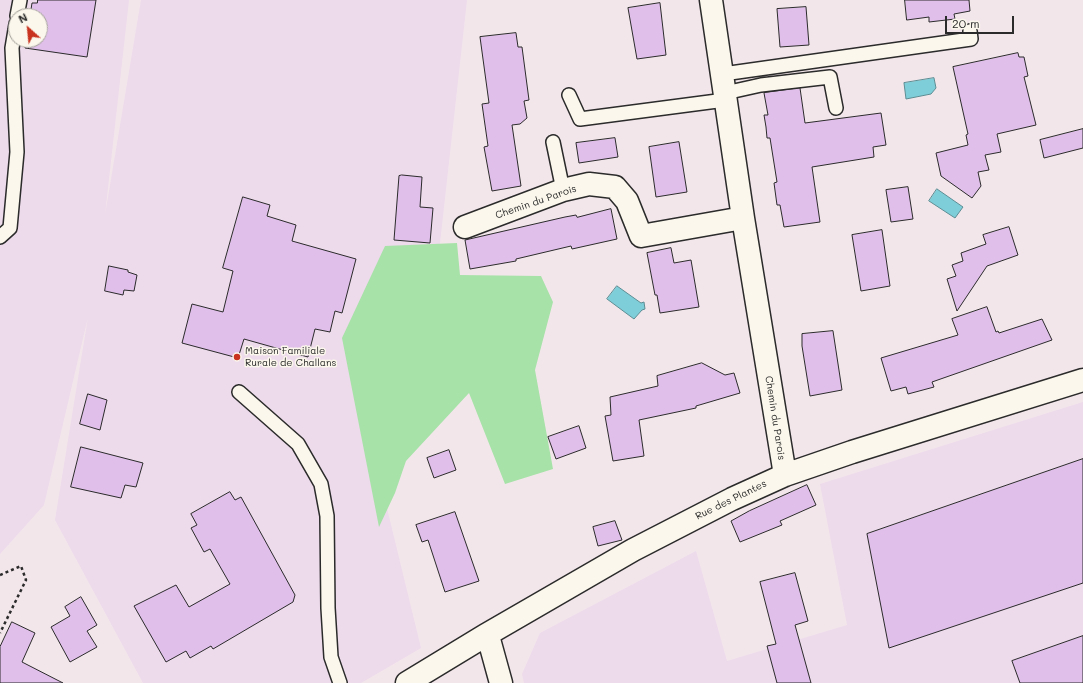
<!DOCTYPE html>
<style>
body{margin:0}
#map{position:relative;width:1083px;height:683px;overflow:hidden;background:#f3e6eb;font-family:Mali,sans-serif}
canvas{display:block}
.north{position:absolute;left:8px;top:8px;width:40px;height:40px;box-sizing:border-box;background:#fbf7ec;border:1px solid #a8a59f;border-radius:50%;rotate:333deg;font-size:11px;font-weight:700;line-height:16px;text-align:center;color:#2b2b2b}
.north::after{content:'';display:block;margin:auto;width:14px;height:18px;background:#c8321e;clip-path:polygon(50% 0,100% 100%,50% 72%,0 100%)}
.scale{position:absolute;left:945px;top:16px;width:69px;height:18px;box-sizing:border-box;border:2px solid #2b2b2b;border-top:0;padding-left:5px;font-size:12px;line-height:14px;white-space:nowrap;color:#2b2b2b;-webkit-text-stroke:3px #fbf7ec;paint-order:stroke}
</style>
<div id="map">
<canvas width="1083" height="683"></canvas>
<div class="north">N</div>
<div class="scale">20 m</div>
</div>
<script>
const ctx = document.querySelector('canvas').getContext('2d');
ctx.lineJoin = 'round';
function paint(path, color) { ctx.fillStyle = color; ctx.fill(path, 'evenodd'); }
function stroke(path, color, width, dash) { ctx.strokeStyle = color; ctx.lineWidth = width; ctx.lineCap = dash ? 'butt' : 'round'; ctx.setLineDash(dash || []); ctx.stroke(path); }
function label(font, color, halo, rows, align = 'center') {
  ctx.font = font + ' Mali,sans-serif'; ctx.lineWidth = 3; ctx.setLineDash([]); ctx.textBaseline = 'middle'; ctx.strokeStyle = halo; ctx.fillStyle = color; for (const [text, x, y, turn = 0] of rows) {
    ctx.save(); ctx.translate(x, y); ctx.rotate((+turn || 0) * Math.PI / 180); ctx.textAlign = isNaN(turn) ? turn : align; if (halo) ctx.strokeText(text, 0, 0); ctx.fillText(text, 0, 0); ctx.restore();
  }
}
const built = new Path2D(`
 M 0,0 L 129,0 L 105,215 L 141,0 L 467,0 L 430,333 L 356,381 L 421,648 L 361,683 L 143,683 L 55,520 L 88,317 L 44,505 L 0,554 ZM 16,16 L 40,16 L 40,40 L 16,40 Z
 M 1083,402 L 1083,683 L 524,683 L 522,674 L 540,633 L 696,551 L 727,661 L 847,625 L 820,484 Z`);
const green = new Path2D(`
 M 457,243 L 460,275 L 541,276 L 553,302 L 535,370 L 553,469 L 505,484 L 469,393 L 406,461 L 395,493 L 379,527 L 342,338 L 385,246 Z`);
const water = new Path2D(`
 M 934,78 L 936,88 L 931,94 L 906,99 L 904,83 Z
 M 937,189 L 963,207 L 955,218 L 929,201 Z
 M 617,286 L 641,303 L 644,302 L 645,309 L 642,310 L 634,319 L 607,299 Z`);
const building = new Path2D(`
 M 38,0 L 96,0 L 87,57 L 25,48 L 26,40 L 40,40 L 40,16 L 30,16 L 32,3 L 37,3 Z
 M 905,0 L 969,0 L 970,11 L 954,14 L 955,19 L 929,22 L 929,17 L 907,20 Z
 M 660,3 L 666,55 L 637,59 L 628,8 Z
 M 806,7 L 809,45 L 780,47 L 777,9 Z
 M 516,33 L 518,47 L 522,47 L 529,100 L 524,101 L 527,118 L 520,124 L 512,125 L 521,186 L 492,191 L 484,147 L 488,146 L 482,104 L 489,103 L 480,37 Z
 M 1018,53 L 1019,57 L 1024,57 L 1028,76 L 1024,77 L 1036,125 L 997,134 L 1001,152 L 985,155 L 989,170 L 978,172 L 981,186 L 972,198 L 941,176 L 936,153 L 968,145 L 966,135 L 968,134 L 953,67 Z
 M 800,88 L 805,123 L 881,113 L 886,145 L 873,147 L 874,157 L 812,167 L 820,222 L 784,227 L 780,205 L 777,205 L 774,183 L 777,182 L 770,138 L 767,138 L 766,127 L 764,115 L 768,115 L 764,93 Z
 M 1083,129 L 1083,148 L 1044,158 L 1040,140 Z
 M 615,138 L 618,157 L 579,163 L 576,143 Z
 M 679,142 L 687,192 L 656,197 L 649,147 Z
 M 402,175 L 422,177 L 420,207 L 433,208 L 430,243 L 394,240 L 399,176 Z
 M 908,187 L 913,219 L 891,222 L 886,190 Z
 M 243,197 L 270,205 L 267,216 L 296,225 L 292,241 L 356,259 L 342,313 L 335,311 L 330,332 L 315,329 L 308,357 L 244,339 L 238,358 L 182,343 L 192,304 L 223,312 L 233,271 L 223,268 Z
 M 611,209 L 617,239 L 572,249 L 571,246 L 516,259 L 516,261 L 470,269 L 465,240 L 565,217 L 576,215 L 577,217 Z
 M 1009,227 L 1018,255 L 987,266 L 957,311 L 947,279 L 956,276 L 952,265 L 963,261 L 961,253 L 986,244 L 983,235 Z
 M 882,230 L 890,286 L 861,291 L 852,235 Z
 M 671,248 L 674,263 L 691,260 L 699,307 L 660,313 L 657,295 L 655,295 L 647,253 Z
 M 109,266 L 128,270 L 128,272 L 137,275 L 134,291 L 124,290 L 123,295 L 105,291 Z
 M 987,307 L 996,332 L 998,331 L 999,333 L 1042,319 L 1052,340 L 932,382 L 934,387 L 908,394 L 906,387 L 891,391 L 881,358 L 958,335 L 952,319 Z
 M 833,331 L 842,390 L 810,396 L 802,346 L 802,334 Z
 M 702,363 L 725,375 L 734,373 L 740,393 L 696,406 L 696,408 L 639,420 L 644,456 L 613,461 L 605,416 L 611,415 L 610,397 L 658,386 L 657,376 Z
 M 88,394 L 107,400 L 100,430 L 80,424 Z
 M 579,426 L 586,448 L 556,459 L 548,437 Z
 M 81,447 L 143,463 L 136,487 L 125,485 L 121,498 L 71,487 Z
 M 449,450 L 456,470 L 434,478 L 427,458 Z
 M 1083,459 L 1083,583 L 889,648 L 867,534 Z
 M 807,485 L 816,505 L 780,521 L 782,525 L 740,542 L 731,521 L 749,511 Z
 M 230,492 L 235,500 L 241,497 L 295,595 L 293,602 L 213,649 L 211,646 L 190,658 L 186,651 L 166,662 L 134,606 L 176,585 L 189,607 L 230,584 L 210,549 L 204,552 L 191,528 L 197,525 L 191,514 Z
 M 455,512 L 479,581 L 445,592 L 428,540 L 422,542 L 416,525 Z
 M 615,521 L 622,540 L 598,546 L 593,527 Z
 M 795,573 L 808,621 L 795,625 L 811,683 L 777,683 L 767,646 L 776,644 L 760,582 Z
 M 81,597 L 97,625 L 87,631 L 97,647 L 70,662 L 51,627 L 70,616 L 65,607 Z
 M 12,622 L 35,633 L 22,662 L 63,683 L 0,683 L 0,647 Z
 M 1083,636 L 1083,683 L 1020,683 L 1012,661 Z`);
const path = new Path2D(`
 M 0,575 L 21,566 L 26,580 L 0,633`);
const lane = new Path2D(`
 M 17,16 L 20,0
 M 723,74 L 971,39 L 970,31
 M 725,93 L 761,85 L 830,77 L 836,108
 M 569,95 L 580,119 L 725,100
 M 553,142 L 563,190
 M 0,237 L 10,228 L 17,152 L 12,48 L 16,24
 M 239,392 L 298,444 L 321,484 L 327,516 L 328,608 L 331,657 L 340,683`);
const street = new Path2D(`
 M 711,0 L 743,218 L 785,475
 M 465,227 L 563,190 L 589,184 L 615,187 L 627,201 L 641,236 L 743,218
 M 486,635 L 490,643 L 501,683
 M 407,683 L 486,635 L 633,550 L 732,499 L 785,475 L 852,452 L 1083,380`);
const markers = [
 [237,357,4,"#c8321e"]
];
const streetNames = [
 ["Chemin du Parois",536,202,-19],
 ["Chemin du Parois",775,418,81],
 ["Rue des Plantes",731,500,-26]
];
const poiNames = [
 ["Maison Familiale",245,351],
 ["Rurale de Challans",245,363]
];
paint(built, '#eddaeb');
paint(green, '#a7e2a8');
paint(water, '#7eced9');
stroke(water, '#5d8d93', 1);
paint(building, '#e0bfea');
stroke(building, '#2b2b2b', 1);
stroke(lane, '#2b2b2b', 16);
stroke(street, '#2b2b2b', 25);
stroke(path, '#2b2b2b', 2.5, [3, 3]);
stroke(lane, '#fbf7ec', 13);
stroke(street, '#fbf7ec', 22);
for (const [x, y, r, color] of markers) { const dot = new Path2D(); dot.arc(x, y, r, 0, 2 * Math.PI); ctx.fillStyle = color; ctx.fill(dot); stroke(dot, '#fbf7ec', 1.5); }
label('10px', '#2b2b2b', '#fbf7ec', streetNames);
label('10px', '#2b2b2b', '#fbf7ec', poiNames, 'left');
</script>
